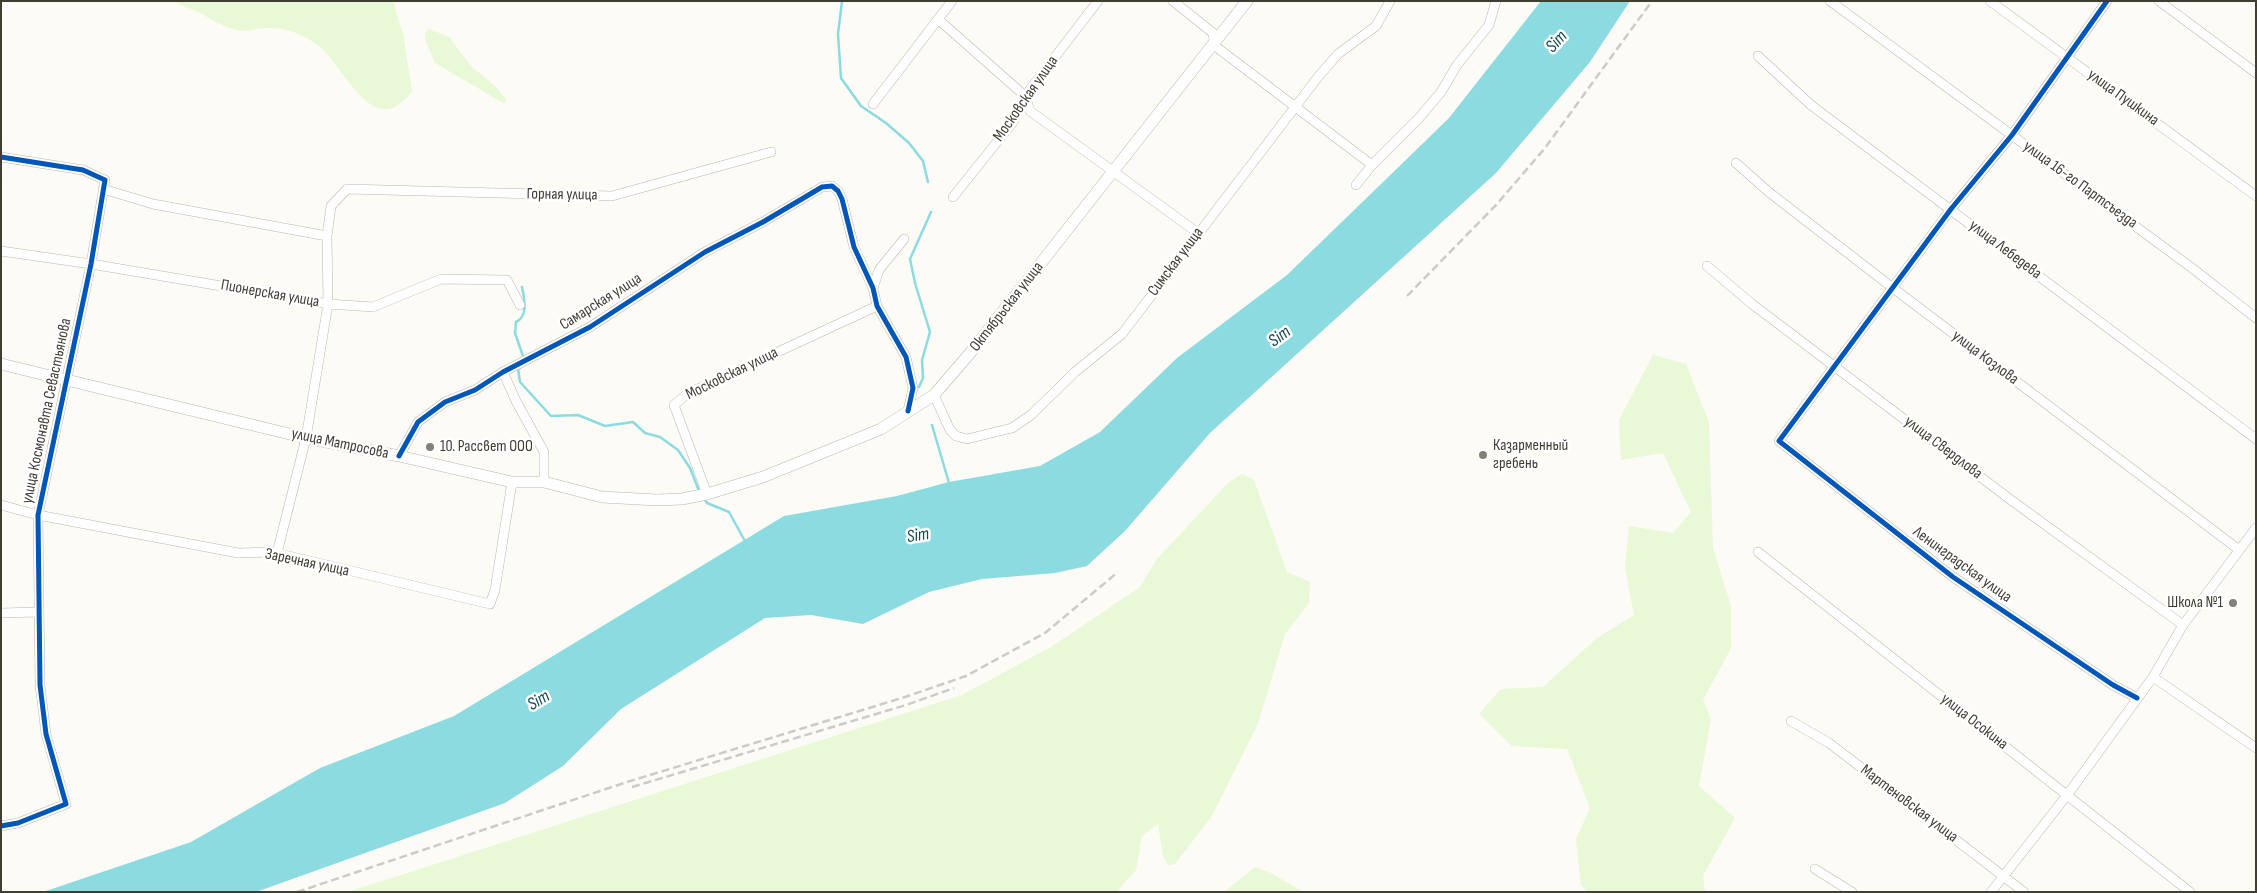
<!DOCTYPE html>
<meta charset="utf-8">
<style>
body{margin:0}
#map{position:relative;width:2257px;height:893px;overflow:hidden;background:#fcfbf5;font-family:"Sofia Sans Condensed",sans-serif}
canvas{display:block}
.frame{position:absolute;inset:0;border:2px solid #403d33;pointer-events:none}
</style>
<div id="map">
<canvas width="2257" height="893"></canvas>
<div class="frame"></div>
</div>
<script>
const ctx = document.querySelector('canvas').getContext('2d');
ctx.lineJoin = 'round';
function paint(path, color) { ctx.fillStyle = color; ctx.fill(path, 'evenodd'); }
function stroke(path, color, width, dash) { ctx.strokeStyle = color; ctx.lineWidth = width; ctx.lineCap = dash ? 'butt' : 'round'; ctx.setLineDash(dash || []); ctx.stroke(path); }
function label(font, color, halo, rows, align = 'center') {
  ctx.font = font + ' "Sofia Sans Condensed",sans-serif'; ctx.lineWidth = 5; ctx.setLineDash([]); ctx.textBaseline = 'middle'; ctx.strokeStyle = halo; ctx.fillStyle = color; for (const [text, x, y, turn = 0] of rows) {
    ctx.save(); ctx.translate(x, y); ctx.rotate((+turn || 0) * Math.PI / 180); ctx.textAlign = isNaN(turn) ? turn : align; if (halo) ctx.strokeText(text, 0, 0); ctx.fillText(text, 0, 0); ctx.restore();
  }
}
const green = new Path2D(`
 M 174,1 L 394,1 L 396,13 L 403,33 L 412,91 C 374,143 346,69 320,47 C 305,35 286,27 267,28 C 256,28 247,32 236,30 C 223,27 210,18 198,12 C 189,8 182,6 174,1 Z
 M 429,29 L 449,37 L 471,66 L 494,85 L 506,99 L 505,104 L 435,63 L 425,39 L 425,33 Z
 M 1653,355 L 1686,364 L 1709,422 L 1713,548 L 1731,606 L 1731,648 L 1703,700 L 1711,719 L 1699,786 L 1735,818 L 1703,876 L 1705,892 L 1588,892 L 1581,885 L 1576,839 L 1590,808 L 1567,749 L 1512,746 L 1479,714 L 1501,689 L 1543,687 L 1597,638 L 1634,615 L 1625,568 L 1629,526 L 1673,533 L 1691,512 L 1663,453 L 1621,460 L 1619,420 Z
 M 1242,474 L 1254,480 L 1287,572 L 1310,582 L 1309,603 L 1285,634 L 1258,724 L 1212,816 L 1175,864 L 1168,865 L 1163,856 L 1158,824 L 1142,836 L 1136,870 L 1118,890 L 1120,892 L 348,892 L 962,695 L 1051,647 L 1140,587 L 1156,560 L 1229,482 Z
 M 1255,867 L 1271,873 L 1303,892 L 1224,892 Z`);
const water = new Path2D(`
 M 1541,1 L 1630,1 L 1590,62 L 1496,173 L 1210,433 L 1125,531 L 1087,566 L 1055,573 L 982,579 L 929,592 L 863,624 L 811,615 L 765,618 L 621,709 L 563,766 L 505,803 L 256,892 L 43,892 L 191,842 L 320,768 L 454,716 L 784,516 L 897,496 L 949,482 L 1040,466 L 1100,432 L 1177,358 L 1287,275 L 1380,185 L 1449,118 Z`);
const stream = new Path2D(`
 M 842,1 L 838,34 L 841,78 L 861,106 L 886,123 L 909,143 L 923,161 L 928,182
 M 522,287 C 524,298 529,316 516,322 L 515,333 L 524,359
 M 520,368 L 518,369 L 520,382 L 551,416 L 578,415 L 605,426 L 633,422 L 645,433 L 660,437 L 678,450 L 690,468 L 699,491
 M 919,387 L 923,378 L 922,360 L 930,332 L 915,283 L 910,259 L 931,212
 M 932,425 L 949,483
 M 704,498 L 707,503 L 729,512 L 746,543`);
const minor = new Path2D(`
 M 1173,1 L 1213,33 L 1215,46 L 1372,165
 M 1830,1 L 2192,268 L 2256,318
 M 1990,1 L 2256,196
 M 2107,1 L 2012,135 L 1951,209 L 1779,441 L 1953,577 L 2113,685 L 2137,698
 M 2159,1 L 2256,73
 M 939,20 L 1025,96 L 1030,111 L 1198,233
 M 1758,56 L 1811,105 L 2256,439
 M 873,104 L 952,1
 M 1,157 L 83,170 L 105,180 L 91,264 L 38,515 L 40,685 L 46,734 L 66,804 L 18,823 L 1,826
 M 1736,163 L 1770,193 L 1893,288 L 2238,549
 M 1356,185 L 1372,165 L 1419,118 L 1441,92 L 1457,65 L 1489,25 L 1496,1
 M 103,189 L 153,204 L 327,236 L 328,304 L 306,438 L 277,553
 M 953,197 L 1013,122 L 1025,96 L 1098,1
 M 327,236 L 331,206 L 347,189 L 612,196 L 771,152
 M 1,251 L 91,264 L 328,304 L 373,307 L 441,279 L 507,280 L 520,305
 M 1707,266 L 1752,304 L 2011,500 L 2183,625
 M 873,288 L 879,270 L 904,239
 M 503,372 L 516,401 L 544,452 L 544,482
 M 934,395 L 950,430 L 956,436 L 967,439 L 1012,428 L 1031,415 L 1075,372 L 1122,334 L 1318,77 L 1338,54 L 1376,26 L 1390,1
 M 399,456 L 418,422 L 445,402 L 475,390 L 503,372 L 590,327 L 705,252 L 763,222 L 822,187 L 832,186 L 838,191 L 842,199 L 854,247 L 873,288 L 877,306 L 906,357 L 913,388 L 908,411
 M 707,494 L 674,405 L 687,394 L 877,306
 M 1,505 L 38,515 L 238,553 L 272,552 L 490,604 L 495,590 L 512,482
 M 1758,552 L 2190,892
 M 1,613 L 38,612
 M 2153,677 L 2256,748
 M 1791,721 L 1829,743 L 2024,892
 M 1815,869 L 1852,892
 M 1991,892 L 2068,794 L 2153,677 L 2183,625 L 2256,528`);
const major = new Path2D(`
 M 1,364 L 306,438 L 399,456 L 512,482 L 544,482 L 602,497 L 657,500 L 682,499 L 707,494 L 763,477 L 881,429 L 934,395 L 971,352 L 1247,1`);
const rail = new Path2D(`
 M 1407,296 L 1497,204 L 1545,148 L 1652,1
 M 632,787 L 906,705 L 954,688
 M 297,892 L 627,782 L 905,697 L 966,676 L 1045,633 L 1118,572`);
const cycleway = new Path2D(`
 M 2107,1 L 2012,135 L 1951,209 L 1779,441 L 1953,577 L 2113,685 L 2137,698
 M 1,157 L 83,170 L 105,180 L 91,264 L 38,515 L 40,685 L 46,734 L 66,804 L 18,823 L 1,826
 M 399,456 L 418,422 L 445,402 L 475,390 L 503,372 L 590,327 L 705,252 L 763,222 L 822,187 L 832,186 L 838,191 L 842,199 L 854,247 L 873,288 L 877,306 L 906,357 L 913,388 L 908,411`);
const markers = [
 [430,447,5,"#828077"],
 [1483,455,5,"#828077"],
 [2233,603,5,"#828077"]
];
const streetNames = [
 ["улица Пушкина",2123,98,36],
 ["Московская улица",1026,99,-55],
 ["улица 16-го Партсъезда",2080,185,36],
 ["Горная улица",562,195,1],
 ["улица Лебедева",2005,250,37],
 ["Симская улица",1176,262,-53],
 ["Пионерская улица",270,294,10],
 ["Самарская улица",601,302,-32],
 ["Октябрьская улица",1007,307,-52],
 ["улица Козлова",1985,358,37],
 ["Московская улица",732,374,-26],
 ["улица Космонавта Севастьянова",47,411,-78],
 ["улица Матросова",340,444,12],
 ["улица Свердлова",1943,448,37],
 ["Заречная улица",307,563,12],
 ["Ленинградская улица",1962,565,36],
 ["улица Осокина",1974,722,38],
 ["Мартеновская улица",1909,804,37]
];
const poiNames = [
 ["Казарменный",1493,446],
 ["гребень",1493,464],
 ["10. Рассвет ООО",440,447],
 ["Школа №1",2223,603,"right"]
];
const waterNames = [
 ["Sim",1557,42,-47],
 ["Sim",1280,337,-37],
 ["Sim",918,536,-9],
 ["Sim",539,701,-31]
];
paint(green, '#e9f8d7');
paint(water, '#8bdbe1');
stroke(stream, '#8bdbe1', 2.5);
stroke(minor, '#b9b7b0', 10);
stroke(major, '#b9b7b0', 12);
stroke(minor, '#fffefe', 9);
stroke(major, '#fffefe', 11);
stroke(rail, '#cccbca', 2.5, [8, 4]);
stroke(cycleway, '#0057b8', 5);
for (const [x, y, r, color] of markers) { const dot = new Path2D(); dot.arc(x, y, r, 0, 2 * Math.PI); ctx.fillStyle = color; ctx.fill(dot); stroke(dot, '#fff', 2); }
label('16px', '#403d33', '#fff', streetNames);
label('16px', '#403d33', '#fff', poiNames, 'left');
label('italic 18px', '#13474c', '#fff', waterNames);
</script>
